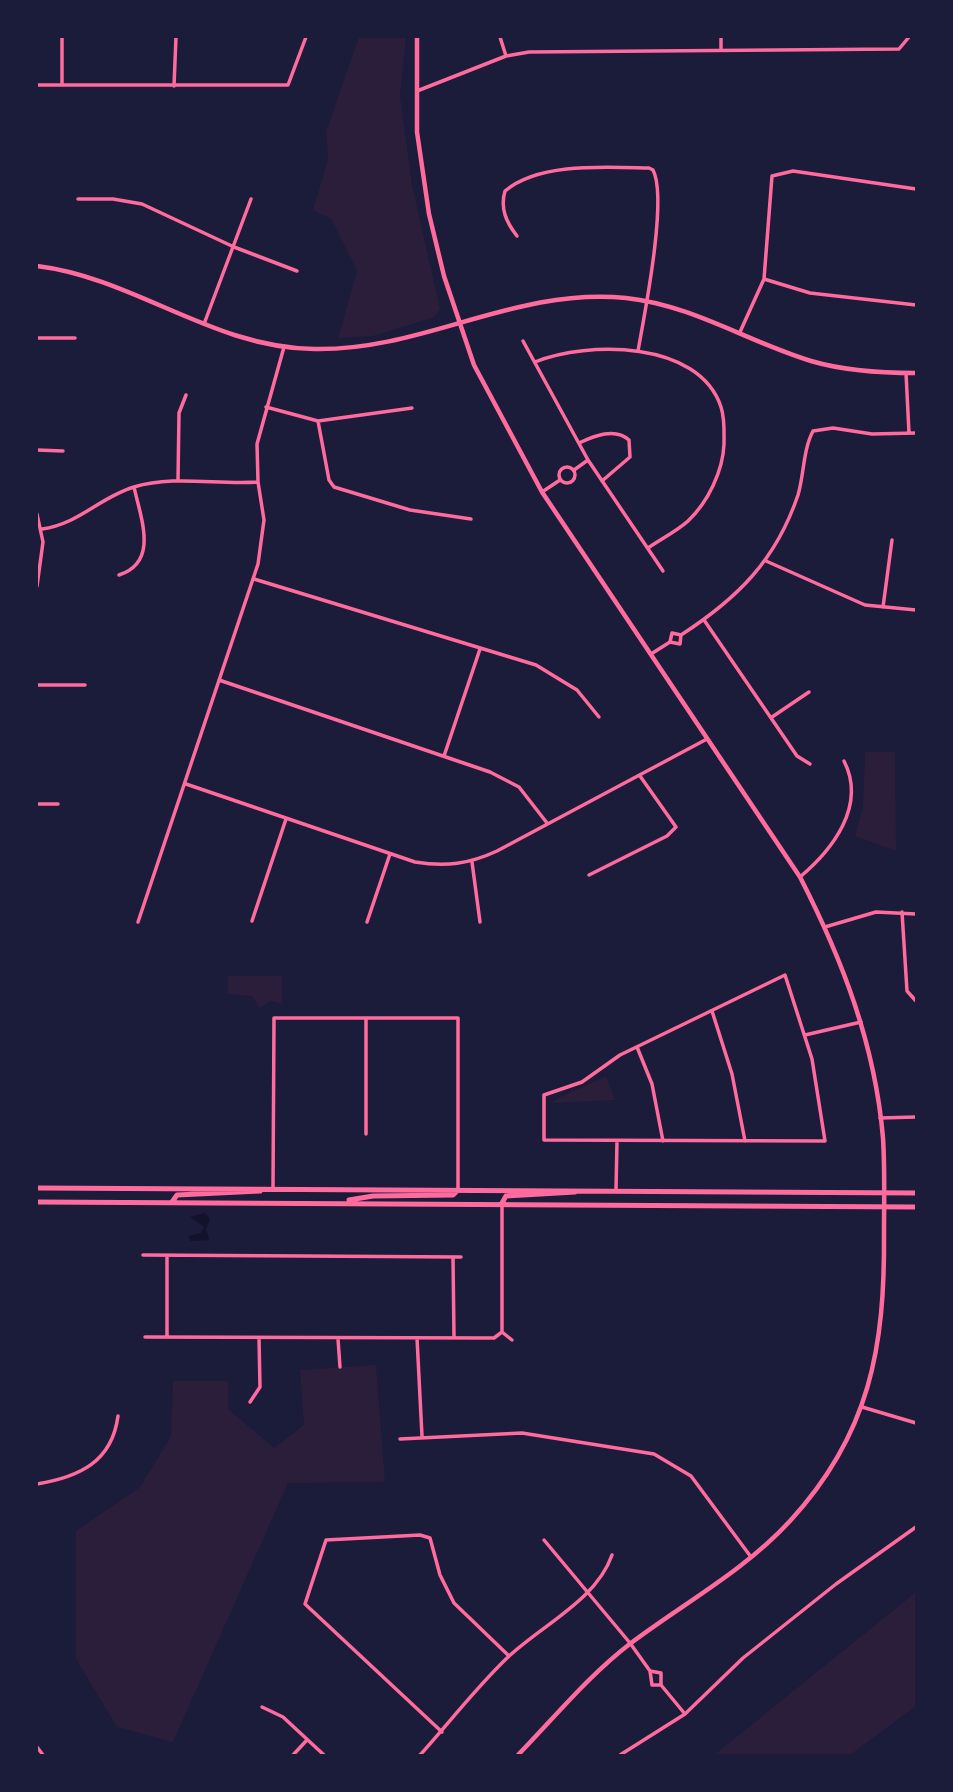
<!DOCTYPE html>
<style>
body{margin:0}
#map{position:relative;width:953px;height:1792px;overflow:hidden;background:#1b1b3a;font-family:Lato,sans-serif}
canvas{display:block}
.frame{position:absolute;inset:0;border:38px solid #1b1b3a;pointer-events:none}
</style>
<div id="map">
<canvas width="953" height="1792"></canvas>
<div class="frame"></div>
</div>
<script>
const ctx = document.querySelector('canvas').getContext('2d');
ctx.lineJoin = 'round';
function paint(path, color) { ctx.fillStyle = color; ctx.fill(path, 'evenodd'); }
function stroke(path, color, width, dash) { ctx.strokeStyle = color; ctx.lineWidth = width; ctx.lineCap = dash ? 'butt' : 'round'; ctx.setLineDash(dash || []); ctx.stroke(path); }
const green = new Path2D(`
 M 359,37 L 406,37 L 400,96 L 412,185 L 440,309 L 435,317 L 373,336 L 338,338 L 357,271 L 331,219 L 313,210 L 328,160 L 326,132 Z
 M 865,752 L 895,752 L 896,851 L 855,836 L 863,807 Z
 M 228,976 L 282,976 L 282,1004 L 271,1001 L 260,1008 L 252,996 L 228,994 Z
 M 606,1076 L 615,1100 L 551,1103 C 557,1097 594,1083 606,1076 Z
 M 376,1365 L 385,1482 L 288,1483 L 173,1742 L 117,1727 L 76,1659 L 76,1531 L 140,1487 L 171,1436 L 173,1381 L 228,1381 L 228,1409 L 274,1448 L 304,1425 L 300,1370 Z
 M 916,1592 L 916,1706 L 850,1755 L 714,1755 Z`);
const water = new Path2D(`
 M 205,1213 L 210,1219 L 206,1229 L 209,1240 L 191,1241 L 188,1236 L 201,1233 L 204,1227 L 190,1217 Z`);
const minor = new Path2D(`
 M 500,37 L 506,56
 M 721,48 L 721,37
 M 37,85 L 288,85 L 306,37
 M 62,85 L 62,37
 M 174,86 L 176,37
 M 417,91 L 506,56 L 529,52 L 899,49 L 909,37
 M 78,199 L 113,199 L 142,204 L 234,247 L 297,271
 M 517,236 C 506,222 500,208 505,191 C 539,162 606,167 649,168 L 653,170 C 668,198 644,317 638,351
 M 764,279 L 810,293 L 916,305
 M 204,324 L 251,199
 M 740,332 L 764,279 L 772,176 L 793,171 L 916,189
 M 37,338 L 75,338
 M 523,341 L 588,460 L 663,571
 M 535,362 C 587,341 699,340 721,407 C 725,419 724,432 724,444 C 723,471 708,502 688,521 C 677,531 661,539 648,548
 M 906,373 L 909,433
 M 266,407 L 318,421 L 412,408
 M 318,421 L 329,480 L 334,487 L 410,510 L 471,519
 M 579,443 C 594,436 615,427 629,440 L 630,457 L 602,481
 M 37,450 L 63,451
 M559 475a8 8 0 1 1 16 0a8 8 0 1 1-16 0Z
 M 574,470 L 588,460
 M 178,480 L 179,413 L 186,395
 M 542,492 L 560,480
 M 37,514 L 43,542 L 37,586
 M 42,529 C 79,524 100,497 134,487 C 174,475 217,485 258,482
 M 766,561 L 865,605 L 916,610
 M 119,575 C 159,562 141,519 134,487
 M 254,579 L 536,665 L 577,690 L 599,717
 M 883,607 L 892,540
 M 704,620 L 797,756 L 810,764
 M 681,635 C 738,598 776,560 798,495 C 804,475 803,450 813,431 L 833,428 L 872,434 L 916,433
 M 651,654 L 670,642 L 680,644 L 681,635 L 672,633 L 670,642
 M 219,680 L 490,772 L 519,787 L 547,823
 M 37,685 L 85,685
 M 772,717 L 809,692
 M 444,756 L 480,649
 M 186,784 L 415,862 C 446,867 469,864 497,851 L 707,739
 M 37,804 L 58,804
 M 472,862 L 480,922
 M 589,875 L 667,836 L 676,827 L 640,776
 M 800,877 C 832,850 867,806 844,761
 M 902,912 L 907,991 L 916,1001
 M 252,921 L 286,819
 M 138,922 L 258,564 L 264,520 L 258,482 L 257,444 L 284,347
 M 367,922 L 390,854
 M 825,927 L 876,912 L 916,914
 M 785,975 L 812,1059 L 825,1141 L 544,1140 L 544,1095 L 582,1082 L 620,1055 Z
 M 712,1011 L 732,1074 L 745,1141
 M 366,1018 L 366,1134
 M 805,1035 L 861,1022
 M 637,1047 L 652,1084 L 663,1141
 M 880,1118 L 916,1117
 M 273,1188 L 274,1018 L 458,1018 L 458,1190
 M 616,1190 L 617,1141
 M 143,1255 L 461,1257
 M 167,1256 L 167,1337
 M 453,1257 L 454,1338
 M 502,1332 L 502,1205
 M 502,1332 L 512,1340
 M 145,1337 L 494,1338 L 502,1332
 M 417,1338 L 422,1436
 M 338,1339 L 340,1367
 M 250,1402 L 260,1387 L 259,1338
 M 862,1407 L 916,1423
 M 400,1439 L 522,1433 L 654,1454 L 691,1476 L 751,1557
 M 37,1484 C 79,1477 112,1462 118,1416
 M 544,1540 L 630,1643 L 650,1671 L 652,1685 L 661,1685 L 661,1673 L 650,1671
 M 661,1685 L 685,1714
 M 262,1707 L 283,1717 L 324,1755
 M 442,1732 L 305,1604 L 326,1540 L 420,1535 L 430,1538 L 440,1575 L 454,1603 L 509,1656
 M 37,1747 L 43,1755
 M 293,1755 L 307,1740
 M 420,1755 C 449,1723 475,1689 506,1659 C 540,1626 596,1601 612,1555
 M 620,1755 L 685,1714 L 743,1658 L 836,1584 L 916,1527`);
const tertiary = new Path2D(`
 M 417,37 L 417,132 L 429,214 L 444,276 L 474,365 L 542,492 L 800,877 C 842,959 875,1044 883,1138 C 885,1169 884,1201 884,1233 C 885,1347 870,1434 790,1521 C 744,1571 684,1603 631,1643 C 589,1675 554,1718 518,1755
 M 37,266 C 135,278 213,348 314,349 C 425,351 513,287 626,298 C 692,305 748,342 811,361 C 845,371 881,373 916,373`);
const primary = new Path2D(`
 M 37,1188 L 916,1193
 M 349,1200 L 373,1196 L 453,1195 L 458,1190
 M 37,1202 L 916,1207
 M 172,1202 L 177,1195 L 260,1191
 M 502,1203 L 506,1196 L 575,1192`);
paint(green, '#2a1e3b');
paint(water, '#12122b');
stroke(minor, '#ff6b9d', 3.5);
stroke(tertiary, '#ff6b9d', 4.5);
stroke(primary, '#ff6b9d', 5);
</script>
